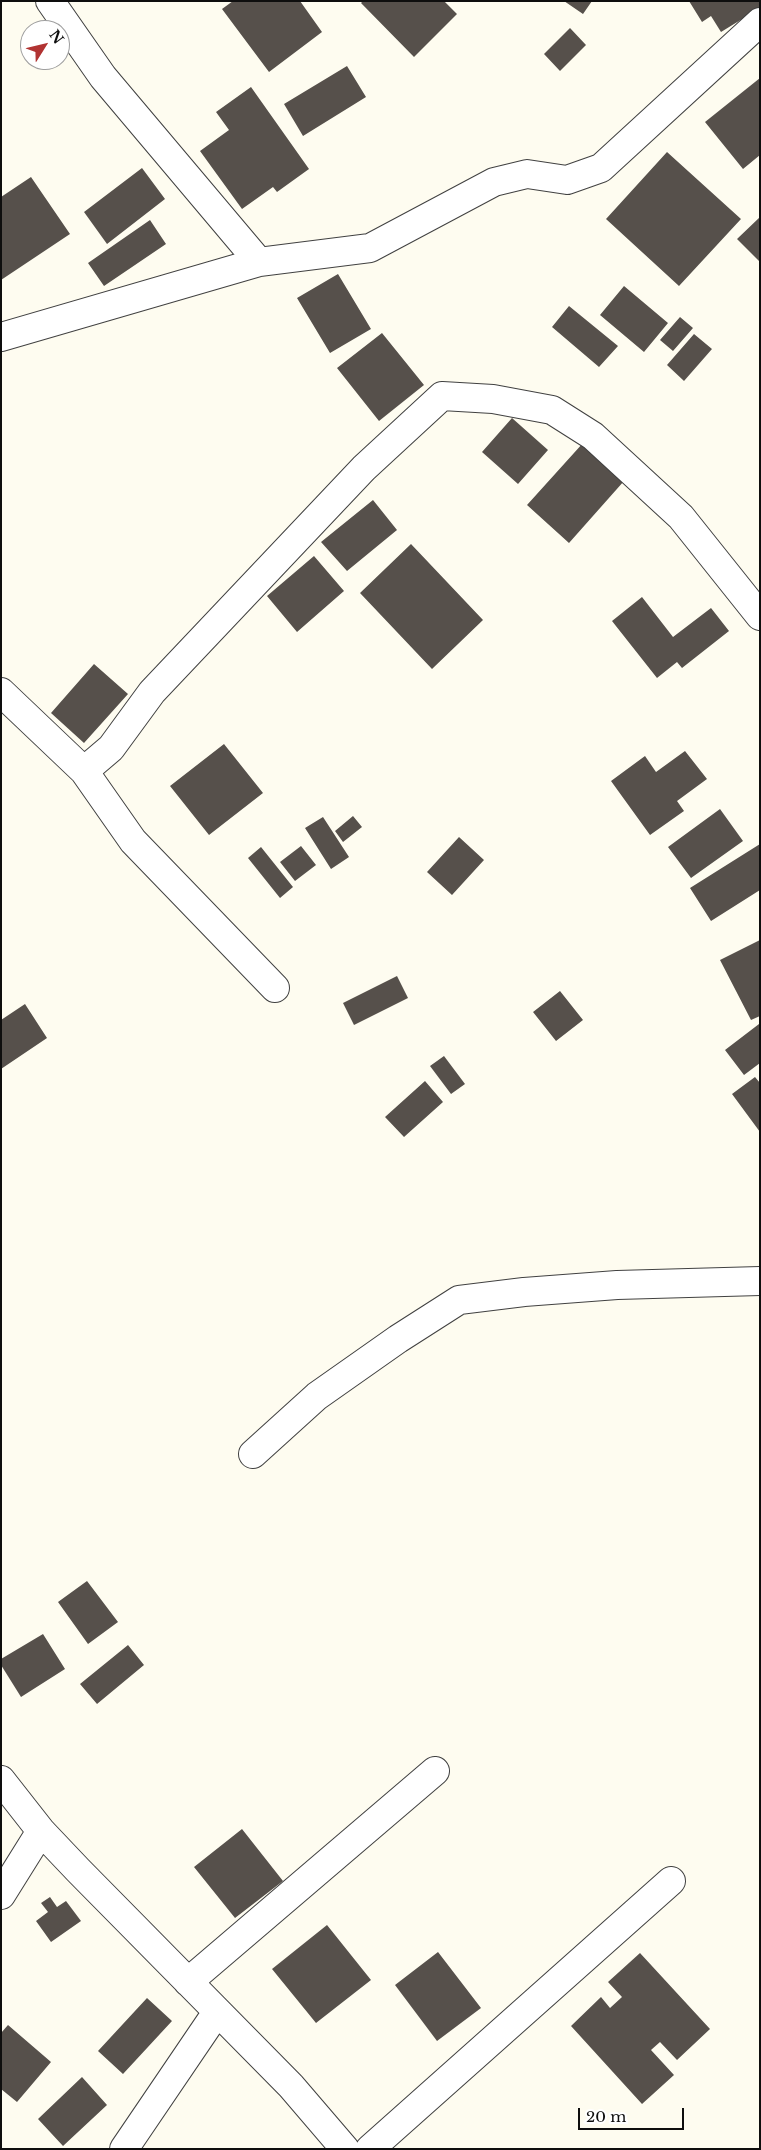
<!DOCTYPE html>
<style>
body{margin:0}
#map{position:relative;width:761px;height:2150px;overflow:hidden;background:#fefcf0;font-family:"Libre Baskerville",serif}
canvas{display:block}
.frame{position:absolute;inset:0;border:2px solid #0e0e0e;pointer-events:none}
.north{position:absolute;left:20px;top:20px;width:50px;height:50px;box-sizing:border-box;background:#fff;border:1px solid #9f9f9f;border-radius:50%;rotate:54deg;font-size:14px;font-weight:700;line-height:20px;text-align:center;color:#0e0e0e}
.north::after{content:'';display:block;margin:auto;width:18px;height:22px;background:#b13332;clip-path:polygon(50% 0,100% 100%,50% 72%,0 100%)}
.scale{position:absolute;left:578px;top:2108px;width:106px;height:22px;box-sizing:border-box;border:2px solid #0e0e0e;border-top:0;padding-left:6px;font-size:15px;line-height:18px;white-space:nowrap;color:#0e0e0e;-webkit-text-stroke:4px #fff;paint-order:stroke}
</style>
<div id="map">
<canvas width="761" height="2150"></canvas>
<div class="frame"></div>
<div class="north">N</div>
<div class="scale">20 m</div>
</div>
<script>
const ctx = document.querySelector('canvas').getContext('2d');
ctx.lineJoin = 'round';
function paint(path, color) { ctx.fillStyle = color; ctx.fill(path, 'evenodd'); }
function stroke(path, color, width, dash) { ctx.strokeStyle = color; ctx.lineWidth = width; ctx.lineCap = dash ? 'butt' : 'round'; ctx.setLineDash(dash || []); ctx.stroke(path); }
const building = new Path2D(`
 M 233,1 L 300,1 L 322,32 L 269,72 L 222,9 Z
 M 363,1 L 444,1 L 457,14 L 414,57 L 361,3 Z
 M 564,1 L 592,1 L 583,14 Z
 M 689,1 L 760,1 L 760,8 L 721,32 L 711,16 L 702,22 Z
 M 570,28 L 586,45 L 560,71 L 544,54 Z
 M 347,66 L 366,97 L 303,136 L 284,104 Z
 M 760,78 L 760,155 L 743,169 L 705,122 Z
 M 251,87 L 309,169 L 277,192 L 273,187 L 242,209 L 200,151 L 229,130 L 216,112 Z
 M 667,152 L 741,219 L 679,286 L 606,219 Z
 M 142,168 L 165,199 L 107,244 L 84,212 Z
 M 31,177 L 70,234 L 1,280 L 1,197 Z
 M 760,217 L 760,260 L 759,261 L 737,239 Z
 M 150,220 L 166,244 L 104,286 L 88,263 Z
 M 338,274 L 371,329 L 330,353 L 297,298 Z
 M 624,286 L 668,323 L 644,352 L 600,315 Z
 M 569,306 L 618,346 L 599,367 L 552,327 Z
 M 680,317 L 693,328 L 673,351 L 660,340 Z
 M 382,333 L 424,385 L 379,421 L 337,368 Z
 M 694,334 L 712,349 L 684,381 L 667,365 Z
 M 512,418 L 548,450 L 518,484 L 482,452 Z
 M 583,443 L 624,481 L 569,543 L 527,505 Z
 M 373,500 L 397,530 L 347,571 L 321,542 Z
 M 411,544 L 483,620 L 432,669 L 360,593 Z
 M 314,556 L 344,591 L 297,632 L 267,596 Z
 M 642,597 L 673,637 L 711,608 L 729,631 L 682,668 L 677,662 L 657,678 L 612,621 Z
 M 94,664 L 128,694 L 84,743 L 51,713 Z
 M 224,744 L 263,793 L 209,835 L 170,786 Z
 M 685,751 L 707,779 L 677,801 L 684,811 L 650,835 L 611,781 L 645,756 L 656,772 Z
 M 720,809 L 743,841 L 691,878 L 668,847 Z
 M 353,816 L 362,827 L 343,842 L 335,831 Z
 M 323,817 L 349,857 L 331,869 L 305,828 Z
 M 459,837 L 484,860 L 452,895 L 427,872 Z
 M 760,844 L 760,890 L 711,921 L 690,888 Z
 M 301,846 L 316,865 L 295,881 L 280,862 Z
 M 261,847 L 293,887 L 280,898 L 248,858 Z
 M 760,940 L 760,1016 L 751,1020 L 720,960 Z
 M 397,976 L 408,998 L 354,1025 L 343,1003 Z
 M 560,991 L 583,1020 L 556,1041 L 533,1012 Z
 M 25,1004 L 47,1038 L 1,1069 L 1,1020 Z
 M 759,1024 L 760,1063 L 744,1075 L 725,1050 Z
 M 444,1056 L 465,1084 L 451,1094 L 430,1066 Z
 M 755,1077 L 760,1083 L 760,1132 L 732,1094 Z
 M 425,1081 L 443,1102 L 404,1137 L 385,1117 Z
 M 87,1581 L 118,1622 L 88,1644 L 58,1602 Z
 M 43,1634 L 65,1669 L 21,1697 L 1,1665 L 1,1659 Z
 M 128,1645 L 144,1665 L 97,1704 L 80,1684 Z
 M 242,1829 L 283,1881 L 235,1918 L 194,1867 Z
 M 50,1897 L 57,1907 L 66,1901 L 81,1921 L 51,1942 L 36,1921 L 48,1912 L 41,1903 Z
 M 327,1925 L 371,1980 L 316,2023 L 272,1969 Z
 M 438,1952 L 481,2008 L 437,2041 L 395,1985 Z
 M 640,1953 L 710,2029 L 677,2060 L 660,2042 L 651,2050 L 674,2075 L 642,2104 L 571,2026 L 601,1997 L 610,2008 L 622,1997 L 608,1982 Z
 M 147,1998 L 172,2021 L 123,2074 L 98,2051 Z
 M 8,2025 L 51,2062 L 17,2102 L 1,2089 L 1,2033 Z
 M 82,2077 L 107,2105 L 63,2146 L 38,2119 Z`);
const minor = new Path2D(`
 M 50,1 L 103,77 L 259,262
 M 1,337 L 259,262 L 370,248 L 494,182 L 527,174 L 567,180 L 601,168 L 760,22
 M 1,692 L 84,771 L 133,841 L 275,988
 M 84,771 L 111,748 L 152,692 L 364,468 L 442,396 L 493,399 L 552,410 L 593,436 L 681,517 L 760,616
 M 253,1454 L 317,1396 L 398,1339 L 459,1300 L 524,1292 L 617,1285 L 760,1281
 M 1,1780 L 41,1831 L 78,1870 L 291,2086 L 345,2149
 M 1,1895 L 41,1831
 M 188,1982 L 435,1771
 M 124,2149 L 217,2012
 M 370,2149 L 671,1881`);
paint(building, '#56504b');
stroke(minor, '#414141', 30);
stroke(minor, '#fff', 28);
</script>
